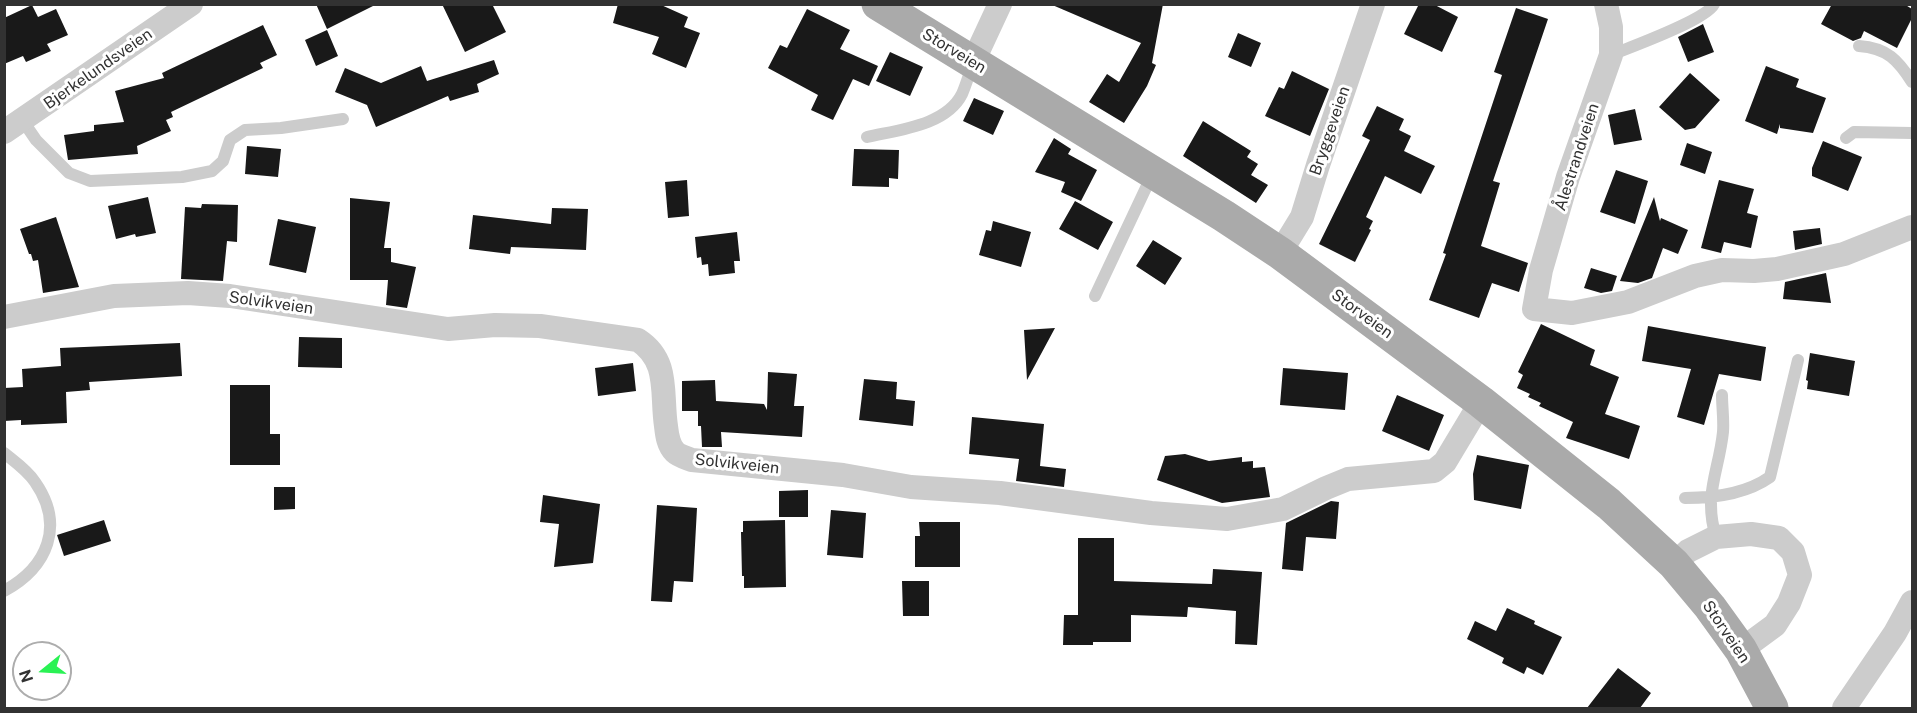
<!DOCTYPE html>
<meta charset="utf-8">
<style>
body{margin:0}
#map{position:relative;width:1917px;height:713px;overflow:hidden;background:#fff;font-family:"Public Sans",sans-serif}
canvas{display:block}
.frame{position:absolute;inset:0;border:6px solid #323232;pointer-events:none}
.north{position:absolute;left:12px;top:641px;width:60px;height:60px;box-sizing:border-box;background:#fff;border:2px solid #adadad;border-radius:50%;rotate:252deg;font-size:16px;font-weight:700;line-height:24px;text-align:center;color:#323232}
.north::after{content:'';display:block;margin:auto;width:21px;height:27px;background:#2af254;clip-path:polygon(50% 0,100% 100%,50% 72%,0 100%)}
</style>
<div id="map">
<canvas width="1917" height="713"></canvas>
<div class="frame"></div>
<div class="north">N</div>
</div>
<script>
const ctx = document.querySelector('canvas').getContext('2d');
ctx.lineJoin = 'round';
function paint(path, color) { ctx.fillStyle = color; ctx.fill(path, 'evenodd'); }
function stroke(path, color, width, dash) { ctx.strokeStyle = color; ctx.lineWidth = width; ctx.lineCap = dash ? 'butt' : 'round'; ctx.setLineDash(dash || []); ctx.stroke(path); }
function label(font, color, halo, rows, align = 'center') {
  ctx.font = font + ' "Public Sans",sans-serif'; ctx.lineWidth = 6; ctx.setLineDash([]); ctx.textBaseline = 'middle'; ctx.strokeStyle = halo; ctx.fillStyle = color; for (const [text, x, y, turn = 0] of rows) {
    ctx.save(); ctx.translate(x, y); ctx.rotate((+turn || 0) * Math.PI / 180); ctx.textAlign = isNaN(turn) ? turn : align; if (halo) ctx.strokeText(text, 0, 0); ctx.fillText(text, 0, 0); ctx.restore();
  }
}
const building = new Path2D(`
 M 316,4 L 377,4 L 327,29 Z
 M 442,4 L 492,4 L 506,32 L 465,52 Z
 M 618,4 L 659,4 L 688,17 L 684,27 L 700,33 L 686,68 L 652,54 L 659,37 L 613,23 Z
 M 1050,4 L 1163,4 L 1152,63 L 1156,65 L 1147,86 L 1124,123 L 1089,102 L 1107,74 L 1119,82 L 1141,43 Z
 M 1419,4 L 1433,4 L 1458,17 L 1442,52 L 1404,34 Z
 M 1832,4 L 1904,4 L 1912,9 L 1912,18 L 1897,48 L 1864,31 L 1861,38 L 1853,41 L 1821,24 Z
 M 32,5 L 38,17 L 56,9 L 68,35 L 47,44 L 51,51 L 26,62 L 23,56 L 4,64 L 4,18 Z
 M 1516,8 L 1548,19 L 1493,181 L 1500,183 L 1481,246 L 1528,263 L 1519,292 L 1492,283 L 1479,318 L 1429,300 L 1446,254 L 1443,253 L 1502,75 L 1494,72 Z
 M 807,9 L 850,30 L 840,49 L 878,66 L 869,86 L 853,79 L 833,120 L 811,110 L 818,95 L 768,68 L 780,45 L 787,48 Z
 M 1703,24 L 1714,52 L 1688,62 L 1678,37 Z
 M 263,25 L 277,55 L 260,63 L 263,68 L 171,112 L 173,117 L 166,120 L 171,131 L 137,146 L 138,154 L 68,160 L 64,135 L 94,131 L 94,125 L 124,122 L 115,91 L 164,78 L 162,73 Z
 M 327,30 L 338,56 L 316,66 L 305,40 Z
 M 1238,33 L 1261,43 L 1251,67 L 1228,57 Z
 M 890,52 L 923,67 L 910,96 L 876,81 Z
 M 494,60 L 499,74 L 477,84 L 479,92 L 450,101 L 448,96 L 376,127 L 367,105 L 335,92 L 345,68 L 381,83 L 421,66 L 427,81 Z
 M 1766,66 L 1799,79 L 1796,87 L 1826,98 L 1813,133 L 1780,128 L 1780,124 L 1777,134 L 1745,121 Z
 M 1292,71 L 1329,89 L 1310,136 L 1265,116 L 1279,87 L 1284,89 Z
 M 1690,73 L 1720,100 L 1695,128 L 1685,130 L 1659,107 Z
 M 974,98 L 1004,111 L 993,135 L 963,121 Z
 M 1377,106 L 1404,119 L 1399,130 L 1411,136 L 1404,151 L 1435,166 L 1421,194 L 1385,176 L 1366,217 L 1373,221 L 1369,229 L 1371,230 L 1355,262 L 1319,244 L 1370,140 L 1362,136 Z
 M 1635,109 L 1642,140 L 1614,145 L 1608,115 Z
 M 1203,121 L 1251,151 L 1247,157 L 1258,164 L 1251,175 L 1268,185 L 1256,203 L 1183,156 Z
 M 1054,138 L 1071,149 L 1068,154 L 1097,170 L 1081,201 L 1061,192 L 1065,182 L 1035,172 Z
 M 1823,141 L 1862,157 L 1848,191 L 1812,176 L 1812,168 Z
 M 1687,143 L 1712,152 L 1705,174 L 1680,165 Z
 M 247,146 L 281,149 L 278,177 L 245,174 Z
 M 854,149 L 899,150 L 898,179 L 889,178 L 889,187 L 852,186 Z
 M 1616,170 L 1648,181 L 1635,224 L 1600,212 Z
 M 687,180 L 689,216 L 668,218 L 665,182 Z
 M 1719,180 L 1754,189 L 1747,213 L 1758,216 L 1751,248 L 1724,242 L 1721,253 L 1701,248 Z
 M 148,197 L 156,233 L 136,237 L 135,234 L 116,239 L 108,206 Z
 M 1654,197 L 1660,221 L 1661,218 L 1688,230 L 1678,254 L 1663,248 L 1652,278 L 1638,283 L 1620,281 Z
 M 350,198 L 390,202 L 384,248 L 391,248 L 391,262 L 416,267 L 407,308 L 386,305 L 388,280 L 350,280 Z
 M 1075,201 L 1113,222 L 1098,250 L 1059,229 Z
 M 202,204 L 238,205 L 237,242 L 227,241 L 223,281 L 181,279 L 185,207 L 201,208 Z
 M 552,208 L 588,209 L 586,250 L 511,247 L 510,254 L 469,249 L 473,215 L 551,224 Z
 M 56,217 L 79,287 L 43,293 L 38,260 L 33,261 L 31,254 L 29,254 L 20,229 Z
 M 278,219 L 316,227 L 306,273 L 269,265 Z
 M 993,221 L 1031,232 L 1021,267 L 979,255 L 986,230 L 991,231 Z
 M 1820,228 L 1822,244 L 1795,250 L 1793,231 Z
 M 737,232 L 740,261 L 734,261 L 735,273 L 709,276 L 708,264 L 702,265 L 701,257 L 697,258 L 695,237 Z
 M 1153,240 L 1182,258 L 1165,285 L 1136,266 Z
 M 1591,268 L 1617,276 L 1612,291 L 1601,293 L 1584,288 Z
 M 1826,273 L 1831,303 L 1783,299 L 1785,282 Z
 M 1541,324 L 1595,350 L 1590,365 L 1619,377 L 1605,414 L 1640,426 L 1629,459 L 1566,438 L 1573,422 L 1539,406 L 1541,403 L 1528,397 L 1530,394 L 1517,388 L 1523,375 L 1518,372 Z
 M 1648,326 L 1766,347 L 1761,381 L 1719,374 L 1704,425 L 1677,417 L 1691,369 L 1642,361 Z
 M 1055,328 L 1027,380 L 1024,330 Z
 M 299,337 L 342,338 L 342,368 L 298,367 Z
 M 180,343 L 182,376 L 89,382 L 90,390 L 66,392 L 67,423 L 21,425 L 21,420 L 4,421 L 4,388 L 23,387 L 22,369 L 61,366 L 60,348 Z
 M 1810,353 L 1855,361 L 1849,396 L 1807,389 L 1808,381 L 1806,380 Z
 M 633,363 L 636,391 L 598,396 L 595,368 Z
 M 1283,368 L 1348,373 L 1345,410 L 1280,405 Z
 M 768,372 L 797,374 L 794,406 L 804,406 L 802,437 L 721,432 L 722,447 L 702,447 L 701,426 L 698,426 L 698,411 L 682,411 L 682,381 L 715,380 L 716,401 L 764,404 L 767,410 Z
 M 864,379 L 897,382 L 896,399 L 915,401 L 913,426 L 859,420 Z
 M 230,385 L 270,385 L 270,434 L 280,434 L 280,465 L 230,465 Z
 M 1397,395 L 1444,415 L 1429,451 L 1382,431 Z
 M 972,417 L 1044,424 L 1040,466 L 1066,469 L 1064,487 L 1016,481 L 1019,459 L 969,454 Z
 M 1185,454 L 1209,461 L 1242,457 L 1242,462 L 1253,461 L 1253,468 L 1265,467 L 1270,497 L 1222,503 L 1157,480 L 1165,456 Z
 M 1477,455 L 1529,465 L 1521,509 L 1474,500 L 1473,474 Z
 M 274,487 L 295,487 L 295,509 L 274,510 Z
 M 808,490 L 808,517 L 779,517 L 779,491 Z
 M 543,495 L 600,504 L 593,563 L 554,567 L 559,524 L 540,522 Z
 M 1331,501 L 1339,502 L 1336,539 L 1306,537 L 1303,571 L 1282,569 L 1286,523 Z
 M 657,505 L 697,508 L 693,582 L 674,581 L 672,602 L 651,601 Z
 M 831,510 L 866,513 L 863,558 L 827,555 Z
 M 104,520 L 111,541 L 64,556 L 57,535 Z
 M 785,520 L 786,587 L 744,588 L 744,576 L 742,576 L 741,532 L 743,532 L 743,521 Z
 M 919,522 L 960,522 L 960,567 L 915,567 L 915,536 L 920,536 Z
 M 1078,538 L 1114,538 L 1114,581 L 1212,584 L 1213,569 L 1262,572 L 1257,645 L 1235,644 L 1236,611 L 1188,607 L 1187,617 L 1131,615 L 1131,642 L 1093,642 L 1093,645 L 1063,645 L 1064,615 L 1078,615 Z
 M 902,581 L 929,581 L 929,616 L 903,616 Z
 M 1507,608 L 1535,621 L 1534,624 L 1562,637 L 1543,675 L 1527,667 L 1524,674 L 1502,663 L 1504,658 L 1467,639 L 1475,621 L 1496,631 Z
 M 1618,668 L 1651,693 L 1640,708 L 1587,708 Z`);
const lane = new Path2D(`
 M 1859,46 C 1887,48 1898,60 1912,82
 M 1611,55 C 1631,47 1706,20 1714,4
 M 23,121 L 36,140 L 69,173 L 90,181 L 182,177 L 212,171 L 223,161 L 230,140 L 245,130 L 281,128 L 343,119
 M 867,137 C 897,130 946,126 962,94 C 966,85 969,74 973,64
 M 1846,138 L 1854,132 L 1912,133
 M 1095,296 L 1152,175
 M 4,453 C 15,462 27,470 35,482 C 65,525 48,567 4,591
 M 1685,498 C 1714,498 1746,494 1770,477 L 1798,360
 M 1716,537 C 1703,495 1719,471 1723,432 C 1724,420 1722,407 1722,395`);
const street = new Path2D(`
 M 1606,4 L 1611,27 L 1611,55 L 1568,177 L 1541,270 L 1534,309 L 1572,313 L 1628,302 L 1695,276 L 1722,270 L 1754,271 L 1777,269 L 1844,254 L 1912,227
 M 973,62 L 1000,4
 M 4,132 L 191,4
 M 1280,253 L 1302,217 L 1318,165 L 1373,4
 M 4,317 L 114,296 L 188,293 L 230,296 L 448,329 L 495,325 L 540,326 L 638,340 C 670,361 661,393 666,426 C 667,435 668,445 675,452 C 679,456 687,458 692,460 L 843,475 L 911,487 L 1000,493 L 1151,513 L 1227,519 L 1283,509 L 1326,488 L 1348,479 L 1434,471 L 1445,462 L 1481,402
 M 1674,564 L 1688,551 L 1716,537 L 1751,534 L 1779,538 L 1793,552 L 1800,575 L 1789,603 L 1775,625 L 1741,650
 M 1844,708 L 1895,633 L 1912,602`);
const primary = new Path2D(`
 M 878,4 L 1224,216 L 1280,253 L 1481,402 L 1609,504 L 1674,564 L 1710,607 L 1741,650 L 1772,708`);
const streetNames = [
 ["Storveien",954,51,31],
 ["Bjerkelundsveien",98,69,-35],
 ["Bryggeveien",1330,131,-71],
 ["Ålestrandveien",1577,157,-72],
 ["Solvikveien",271,303,8],
 ["Storveien",1362,314,36],
 ["Solvikveien",737,464,6],
 ["Storveien",1726,632,56]
];
paint(building, '#191919');
stroke(lane, '#ccc', 12);
stroke(street, '#ccc', 24);
stroke(primary, '#aaa', 33);
label('16px', '#323232', '#fff', streetNames);
</script>
